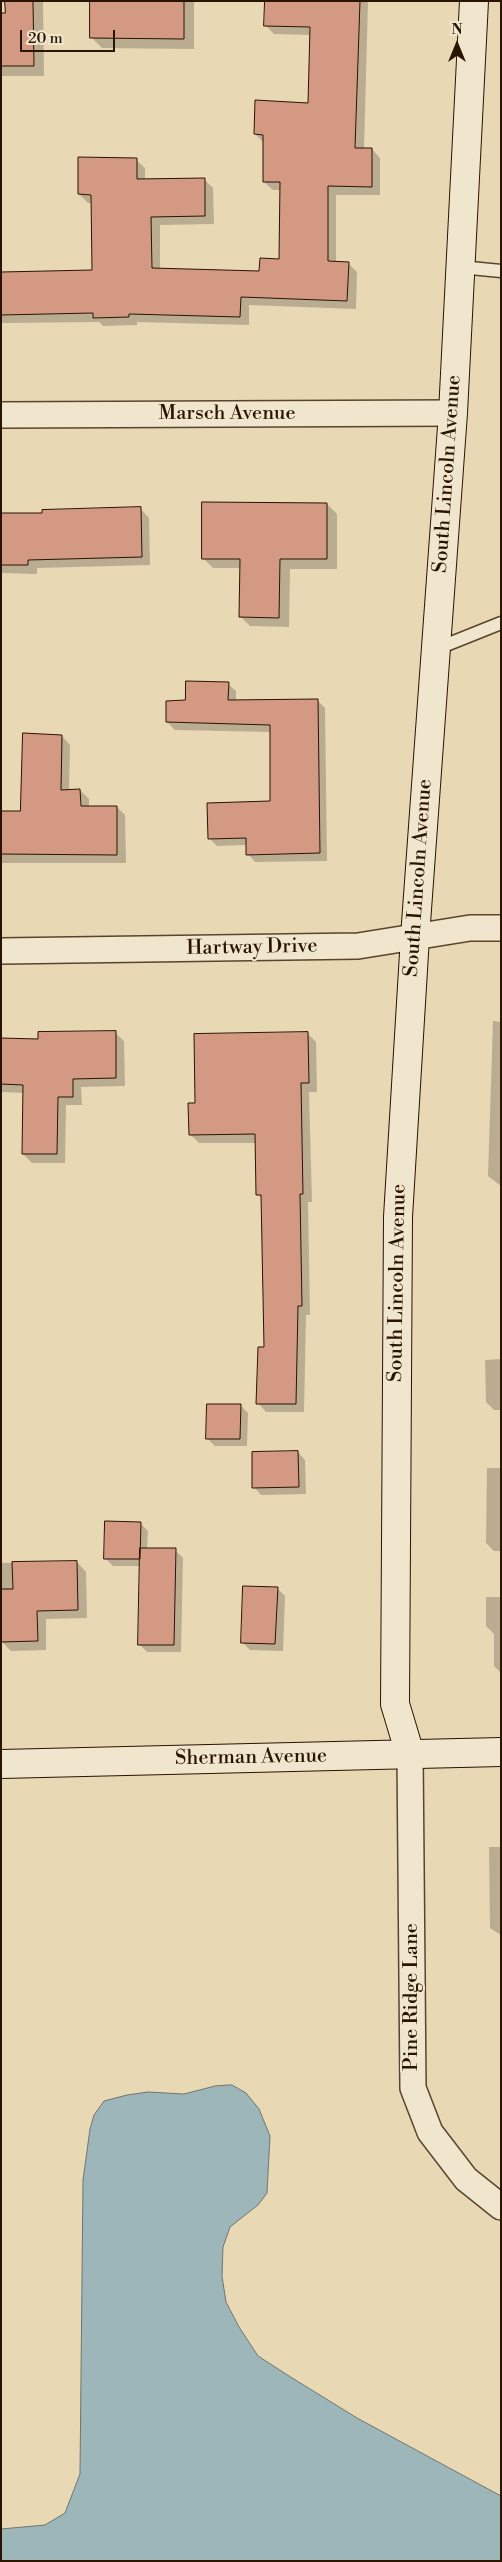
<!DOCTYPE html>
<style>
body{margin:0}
#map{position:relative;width:502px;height:2562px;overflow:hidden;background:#e8d8b4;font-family:"Libre Bodoni",serif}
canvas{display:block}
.frame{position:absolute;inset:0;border:2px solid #291400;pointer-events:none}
.north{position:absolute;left:432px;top:20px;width:50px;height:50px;-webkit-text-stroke:4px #f0e6ce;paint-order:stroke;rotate:0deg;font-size:14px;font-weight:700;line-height:20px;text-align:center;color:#291400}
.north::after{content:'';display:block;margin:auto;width:18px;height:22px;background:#291400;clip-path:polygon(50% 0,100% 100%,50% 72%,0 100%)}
.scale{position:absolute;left:20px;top:30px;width:95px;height:22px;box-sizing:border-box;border:2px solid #291400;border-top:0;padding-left:6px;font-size:15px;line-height:18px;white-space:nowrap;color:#291400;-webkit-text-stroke:4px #f0e6ce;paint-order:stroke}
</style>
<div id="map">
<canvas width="502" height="2562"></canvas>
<div class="frame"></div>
<div class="north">N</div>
<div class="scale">20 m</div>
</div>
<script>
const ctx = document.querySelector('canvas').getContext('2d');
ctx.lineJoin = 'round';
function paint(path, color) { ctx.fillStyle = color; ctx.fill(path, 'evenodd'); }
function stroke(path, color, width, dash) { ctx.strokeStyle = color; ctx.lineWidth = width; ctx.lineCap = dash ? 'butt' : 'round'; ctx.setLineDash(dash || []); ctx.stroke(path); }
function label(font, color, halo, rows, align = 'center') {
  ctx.font = font + ' "Libre Bodoni",serif'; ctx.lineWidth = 4; ctx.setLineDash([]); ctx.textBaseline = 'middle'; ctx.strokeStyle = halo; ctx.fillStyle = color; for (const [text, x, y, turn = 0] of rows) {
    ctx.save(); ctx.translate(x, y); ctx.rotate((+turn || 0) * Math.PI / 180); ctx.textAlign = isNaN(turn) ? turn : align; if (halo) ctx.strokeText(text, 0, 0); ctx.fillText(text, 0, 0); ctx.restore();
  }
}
const water = new Path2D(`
 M 232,2085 L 246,2093 L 259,2109 L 270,2136 L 267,2193 L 258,2205 L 230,2227 L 223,2247 L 222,2276 L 226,2302 L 239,2327 L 258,2356 L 289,2376 L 357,2418 L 501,2496 L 501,2561 L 1,2561 L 1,2529 L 45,2525 L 65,2513 L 80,2474 L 83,2180 L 90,2129 L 94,2115 L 104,2101 L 127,2095 L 148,2092 L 184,2094 L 215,2086 Z`);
const shadow = new Path2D(`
 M 6,1 L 43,1 L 44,76 L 1,76 L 1,14 L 6,14 Z
 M 92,1 L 194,1 L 194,49 L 102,48 L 91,37 Z
 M 266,1 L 368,1 L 364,149 L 372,149 L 380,158 L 380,195 L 336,195 L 336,263 L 348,263 L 357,272 L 356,309 L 249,305 L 249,325 L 137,322 L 137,325 L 103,326 L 99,322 L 1,323 L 1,273 L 93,272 L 92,203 L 88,203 L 79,194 L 136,160 L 145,168 L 145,180 L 204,179 L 213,188 L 214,224 L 160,225 L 160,269 L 260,272 L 280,260 L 281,190 L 273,190 L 264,182 L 264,143 L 255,134 L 309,104 L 311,35 L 274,34 L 265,25 Z
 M 327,504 L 337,514 L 337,569 L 290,569 L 289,627 L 250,626 L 240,616 L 241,568 L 213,568 L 203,558 Z
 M 140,508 L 149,518 L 150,565 L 37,568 L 37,574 L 1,573 L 1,514 L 43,514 Z
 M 228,684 L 236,691 L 236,701 L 317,700 L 325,708 L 327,861 L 255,862 L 248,854 L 247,845 L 217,846 L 209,838 L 272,803 L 271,732 L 175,730 L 167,722 L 187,702 Z
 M 62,736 L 70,745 L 69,791 L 80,790 L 89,799 L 89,807 L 117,807 L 125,815 L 126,863 L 1,863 L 1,813 L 22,813 Z
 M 493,1021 L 501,1022 L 501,1186 L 488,1176 Z
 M 115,1033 L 124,1041 L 125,1086 L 81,1087 L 82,1105 L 66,1105 L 65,1163 L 32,1163 L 23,1154 L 24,1093 L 1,1092 L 1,1039 L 39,1040 Z
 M 308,1034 L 316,1042 L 317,1092 L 309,1092 L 312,1202 L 308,1202 L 310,1315 L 306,1315 L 304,1412 L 266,1412 L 258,1403 L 265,1349 L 263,1200 L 258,1194 L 256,1143 L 199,1143 L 190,1134 L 196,1104 Z
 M 501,1359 L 501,1410 L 494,1410 L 486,1402 L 485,1360 Z
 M 240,1405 L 248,1413 L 247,1446 L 215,1446 L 207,1438 Z
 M 298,1452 L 305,1460 L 306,1494 L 261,1495 L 254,1487 Z
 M 487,1468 L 501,1468 L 501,1551 L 494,1551 L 486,1543 Z
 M 140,1523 L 148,1531 L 147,1549 L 175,1550 L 183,1558 L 181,1652 L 147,1652 L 139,1644 L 141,1566 L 113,1566 L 105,1558 Z
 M 77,1562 L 86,1572 L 87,1618 L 46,1619 L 46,1650 L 11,1651 L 1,1641 L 1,1563 Z
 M 277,1588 L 285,1596 L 283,1651 L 250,1650 L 242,1642 Z
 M 486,1597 L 501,1597 L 501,1673 L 494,1666 L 494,1634 L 486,1626 Z
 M 489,1847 L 501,1847 L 501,1935 L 490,1928 Z`);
const building = new Path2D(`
 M 5,1 L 33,1 L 34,66 L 1,66 L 1,13 L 5,13 Z
 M 90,1 L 184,1 L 184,39 L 90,38 Z
 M 265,1 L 360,1 L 355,148 L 372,148 L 372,187 L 328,186 L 328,261 L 349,262 L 347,301 L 241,297 L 240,317 L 129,314 L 129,317 L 93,318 L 93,313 L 1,315 L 1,272 L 92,270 L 91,195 L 78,194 L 78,157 L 137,158 L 137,179 L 205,178 L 205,216 L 151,217 L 152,268 L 259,271 L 260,258 L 279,259 L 280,182 L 263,182 L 263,135 L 254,134 L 255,100 L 308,103 L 310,27 L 264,26 Z
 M 202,502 L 327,503 L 327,559 L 280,559 L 279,618 L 239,617 L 240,559 L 202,559 Z
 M 141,507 L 142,557 L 28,560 L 28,565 L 1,565 L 1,513 L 42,513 L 42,510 Z
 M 186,681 L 229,682 L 228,700 L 318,699 L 320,853 L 246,855 L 246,838 L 208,839 L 207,803 L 270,801 L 270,725 L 166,722 L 166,701 L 185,700 Z
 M 23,733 L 62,735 L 61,790 L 80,789 L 81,806 L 117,806 L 117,855 L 1,854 L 1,811 L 20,811 Z
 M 116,1031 L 116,1078 L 73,1079 L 73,1097 L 58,1097 L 57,1154 L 22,1154 L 23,1085 L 1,1084 L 1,1038 L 38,1039 L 38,1032 Z
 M 308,1032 L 309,1083 L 301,1083 L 303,1194 L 300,1194 L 302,1306 L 298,1306 L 296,1404 L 256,1404 L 258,1347 L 264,1347 L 261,1195 L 256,1195 L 255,1134 L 189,1135 L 188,1103 L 195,1103 L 194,1034 Z
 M 207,1404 L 241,1404 L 240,1439 L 206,1439 Z
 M 298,1451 L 299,1487 L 252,1488 L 252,1452 Z
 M 105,1521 L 141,1522 L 140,1559 L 104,1559 Z
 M 140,1548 L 176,1548 L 174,1645 L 138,1645 Z
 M 77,1561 L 78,1610 L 37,1611 L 38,1641 L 1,1642 L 1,1589 L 13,1589 L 12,1562 Z
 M 243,1586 L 278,1587 L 275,1644 L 241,1643 Z`);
const lane = new Path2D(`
 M 460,267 L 501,271
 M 436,649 L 501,623`);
const street = new Path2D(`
 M 1,415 L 453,413
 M 1,951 L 358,946 L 470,928 L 501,928
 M 410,1754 L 413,2088 L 430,2132 L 466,2179 L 501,2207`);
const secondary = new Path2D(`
 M 410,1754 L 395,1704 L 398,1217 L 415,937 L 453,413 L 474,1
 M 1,1764 L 501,1752`);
const streetNames = [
 ["Marsch Avenue",227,414],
 ["South Lincoln Avenue",448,474,-86],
 ["South Lincoln Avenue",419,878,-86],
 ["Hartway Drive",252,948,-1],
 ["South Lincoln Avenue",398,1283,-89],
 ["Sherman Avenue",251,1758,-1],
 ["Pine Ridge Lane",412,1997,-90]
];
paint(water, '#9db6b9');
stroke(water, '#6f756f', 1);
paint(shadow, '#0003');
paint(building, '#d49983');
stroke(building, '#291400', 1);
stroke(lane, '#59452d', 15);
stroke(street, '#59452d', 28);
stroke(secondary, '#291400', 30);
stroke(lane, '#f0e6ce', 12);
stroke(street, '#f0e6ce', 25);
stroke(secondary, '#f0e6ce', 28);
label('20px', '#291400', '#f0e6ce', streetNames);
</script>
